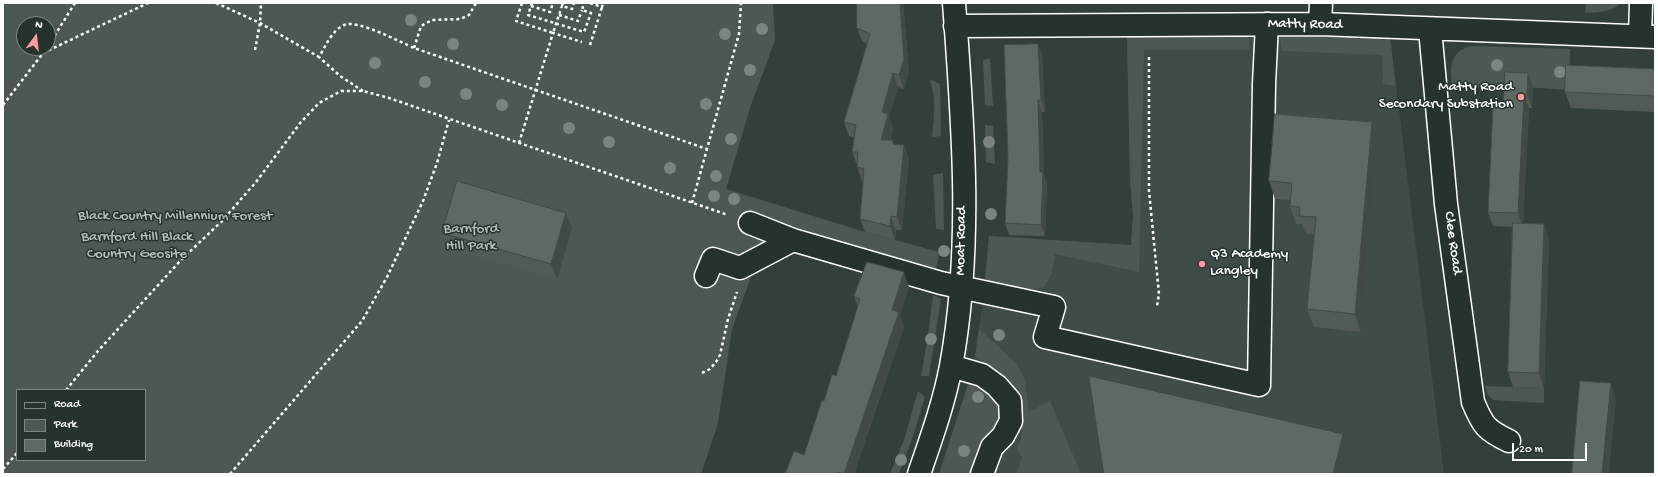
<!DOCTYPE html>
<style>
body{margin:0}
#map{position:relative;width:1658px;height:477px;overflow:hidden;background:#333f3a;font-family:"Gochi Hand",sans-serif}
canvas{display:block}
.frame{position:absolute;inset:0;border:4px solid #fff;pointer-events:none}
.legend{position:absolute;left:16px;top:389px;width:130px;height:72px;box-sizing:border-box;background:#26332d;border:1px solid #7d8581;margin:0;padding:5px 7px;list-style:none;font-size:12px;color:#fff}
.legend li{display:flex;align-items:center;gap:8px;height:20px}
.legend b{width:20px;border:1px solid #7d8581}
.north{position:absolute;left:16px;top:16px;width:40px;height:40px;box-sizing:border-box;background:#26332d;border:1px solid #7d8581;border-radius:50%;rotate:15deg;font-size:11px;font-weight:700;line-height:16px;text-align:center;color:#fff}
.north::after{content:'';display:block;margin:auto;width:14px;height:18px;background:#ff9aa2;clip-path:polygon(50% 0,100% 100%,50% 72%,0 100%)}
.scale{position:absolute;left:1512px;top:443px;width:75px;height:18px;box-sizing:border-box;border:2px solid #fff;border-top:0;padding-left:5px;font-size:12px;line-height:14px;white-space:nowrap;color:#fff;-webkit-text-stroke:3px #26332d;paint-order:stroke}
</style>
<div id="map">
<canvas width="1658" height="477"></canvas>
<div class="frame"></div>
<ul class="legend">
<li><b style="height:5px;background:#26332d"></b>Road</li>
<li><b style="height:11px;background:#4d5853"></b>Park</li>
<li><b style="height:11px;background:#5f6964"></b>Building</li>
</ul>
<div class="north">N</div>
<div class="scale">20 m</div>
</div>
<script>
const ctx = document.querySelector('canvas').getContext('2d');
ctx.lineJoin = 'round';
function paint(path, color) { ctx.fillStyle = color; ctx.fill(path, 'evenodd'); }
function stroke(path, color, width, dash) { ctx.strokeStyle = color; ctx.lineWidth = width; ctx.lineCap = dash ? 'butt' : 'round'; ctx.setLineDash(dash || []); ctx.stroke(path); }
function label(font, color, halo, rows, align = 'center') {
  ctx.font = font + ' "Gochi Hand",sans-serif'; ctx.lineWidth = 3; ctx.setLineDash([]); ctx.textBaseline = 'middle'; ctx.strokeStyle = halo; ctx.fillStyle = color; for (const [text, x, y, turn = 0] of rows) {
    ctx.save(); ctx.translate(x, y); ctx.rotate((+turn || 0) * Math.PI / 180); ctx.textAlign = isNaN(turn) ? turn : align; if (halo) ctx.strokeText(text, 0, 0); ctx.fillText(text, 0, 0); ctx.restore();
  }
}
const built = new Path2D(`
 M 1249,34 L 1280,37 L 1390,37 L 1444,474 L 939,474 L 969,381 L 975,356 L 982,307 L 989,236 L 1131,245 L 1133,217 L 1130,178 L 1127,35 Z`);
const green = new Path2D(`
 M 3,3 L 773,3 L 775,40 L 750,108 L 726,189 L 865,232 L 939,252 L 936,271 L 795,251 L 752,274 L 732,329 L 718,423 L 701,474 L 3,474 ZM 24,24 L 48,24 L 48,48 L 24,48 ZM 17,390 L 145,390 L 145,460 L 17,460 Z
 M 1586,3 L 1621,3 C 1610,13 1599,12 1585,13 Z
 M 1249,34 L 1249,50 L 1144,50 L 1139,272 L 1055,254 L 1052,273 L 1044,287 L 1026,290 L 985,284 L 989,236 L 1131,245 L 1133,217 L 1130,178 L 1127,35 Z
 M 1280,37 L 1390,37 L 1396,86 L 1383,84 L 1382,55 L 1282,51 Z
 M 1471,46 L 1570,49 L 1569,90 L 1510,86 L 1453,88 C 1449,70 1449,51 1471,46 Z
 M 990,58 L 993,106 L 985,105 L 983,60 Z
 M 929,79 L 940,84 L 941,136 L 932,137 C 934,118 937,96 929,79 Z
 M 985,125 L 993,126 L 995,164 L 986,162 Z
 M 943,173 L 944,230 L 936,229 L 933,175 Z
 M 933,295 L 941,299 L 929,376 L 921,376 L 928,336 Z
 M 979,329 L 1016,363 L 1025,380 L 1029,412 L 1050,401 L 1081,474 L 1016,474 L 1022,458 L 1017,449 L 1022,436 L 1022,412 L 1012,390 L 1000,374 L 975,356 Z
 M 969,381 C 988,389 996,392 1003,413 L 973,474 L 939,474 Z
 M 1485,386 L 1544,388 L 1544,403 L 1493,400 L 1488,395 Z
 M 918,391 L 925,397 L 913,436 L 899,474 L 890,474 L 904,440 Z`);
const path = new Path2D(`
 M 216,3 L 260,23 L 319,57
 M 522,3 L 516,21 L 553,33 L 562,6
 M 532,3 L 528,15 L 584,32 L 591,13 L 582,10 L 584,3
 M 563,3 L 562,6 L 572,9 L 574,3
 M 590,3 L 602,7 L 603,3
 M 531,6 L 550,12 L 553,3
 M 559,15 L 578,21 L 582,10
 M 590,45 L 602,7
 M 48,46 L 75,3
 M 414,48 L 421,26 L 432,20 L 460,19 L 469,15 L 476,3
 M 255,50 L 260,23 L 261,3
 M 43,53 L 148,3
 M 1149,57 L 1149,191 L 1159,294 L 1157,306
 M 363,91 L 340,76 L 319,57 C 325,47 332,30 344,25 C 357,19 400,42 414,48 L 707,149 L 739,34 L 741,3
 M 3,105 L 47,48
 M 519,143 L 553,33 L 582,42
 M 692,203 L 707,149
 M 702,373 L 710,369 L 716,362 L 720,355 L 728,319 L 737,292
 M 66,390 L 98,351 L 181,260 L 222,221 L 256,182 L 301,122 L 319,103 L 341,91 L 363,91 L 389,98 L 728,215
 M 3,469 L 17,453
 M 230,474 L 362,321 L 387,277 L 423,201 L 437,163 L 449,120`);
const minor = new Path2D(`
 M 1320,24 L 1321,3
 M 955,26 L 1320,24 L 1655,37
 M 1430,29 L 1446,204 L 1473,402 C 1483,426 1486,430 1509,441
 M 1640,36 L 1641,3
 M 793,240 L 941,283 L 1054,307 L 1045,337 L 1259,385 L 1264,84 L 1267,24
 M 706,276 L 713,259 L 740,268 L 793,240 L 750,223
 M 951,366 L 982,375 L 997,386 L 1010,401 L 1011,421 L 1003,436 L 992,447 L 982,474
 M 919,474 C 931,439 944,403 951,366 C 973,247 963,123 954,3`);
const trees = [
 [411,20],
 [762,29],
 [725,34],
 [453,44],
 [375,63],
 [1497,65],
 [750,70],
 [1560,72],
 [425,82],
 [466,94],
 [706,104],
 [502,105],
 [569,128],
 [731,139],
 [609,142],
 [989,142],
 [670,168],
 [716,176],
 [714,196],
 [734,199],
 [991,214],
 [944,251],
 [999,335],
 [931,339],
 [978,397],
 [964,451],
 [901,460]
];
const wall = new Path2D(`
 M 857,3 L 903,3 L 909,72 L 904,89 L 898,87 L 889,117 L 893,128 L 890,140 L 909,158 L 902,230 L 896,230 L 895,240 L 865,232 L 860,219 L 863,181 L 862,181 L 857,167 L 857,165 L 852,152 L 854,137 L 849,136 L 844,122 L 867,44 L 862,41 L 857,28 Z
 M 1038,44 L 1042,55 L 1045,112 L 1042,112 L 1044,174 L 1047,183 L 1045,236 L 1009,235 L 1005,223 Z
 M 1655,69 L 1655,112 L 1571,108 L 1565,92 Z
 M 1528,73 L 1533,87 L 1532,108 L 1529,108 L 1523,223 L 1549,239 L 1544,388 L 1513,387 L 1508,372 L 1512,227 L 1493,226 L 1488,212 L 1503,106 Z
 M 1372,122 L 1378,140 L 1361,332 L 1314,327 L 1307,309 L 1314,234 L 1306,234 L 1302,224 L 1296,224 L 1290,206 L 1290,200 L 1275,199 L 1269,181 Z
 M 566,213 L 572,228 L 557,280 L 448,249 L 442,233 Z
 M 909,287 L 900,314 L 904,327 L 854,474 L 785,474 L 804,455 L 824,401 L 836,376 L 858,307 L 854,296 Z`);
const shadedWall = new Path2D(`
 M 900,3 L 903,3 L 909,72 L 904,89 L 899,75 Z
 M 1038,44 L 1042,55 L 1045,112 L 1041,100 Z
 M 893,73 L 898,87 L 889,117 L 893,128 L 886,153 L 881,140 L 882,112 Z
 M 1528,73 L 1533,87 L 1532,108 L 1527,94 Z
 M 1524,94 L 1529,108 L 1523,228 L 1518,213 Z
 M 1038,100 L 1042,112 L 1044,174 L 1047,183 L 1045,236 L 1041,225 Z
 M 1372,122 L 1378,140 L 1361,332 L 1355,314 Z
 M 904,145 L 909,158 L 902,230 L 897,217 Z
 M 566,213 L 572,228 L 557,280 L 551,264 Z
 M 891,216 L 896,230 L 895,240 L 890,226 Z
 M 1544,224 L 1549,239 L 1544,388 L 1539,373 Z
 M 904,272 L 909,287 L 900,314 L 904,327 L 854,474 L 844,474 L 892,310 Z
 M 1611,383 L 1616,399 L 1609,474 L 1602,474 Z
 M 1343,434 L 1349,449 L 1343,474 L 1333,474 Z`);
const building = new Path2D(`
 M 857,3 L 900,3 L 904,59 L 899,75 L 893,73 L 882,112 L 888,114 L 881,140 L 893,140 L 893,144 L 904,145 L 897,217 L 891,216 L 890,226 L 860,219 L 864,169 L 857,167 L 858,152 L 852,152 L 856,125 L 844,122 L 870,34 L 857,28 Z
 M 1038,44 L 1041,100 L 1038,100 L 1040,172 L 1043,172 L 1041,225 L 1005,223 L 1008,158 L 1004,45 Z
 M 1566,65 L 1655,69 L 1655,96 L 1565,92 Z
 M 1505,72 L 1528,73 L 1527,94 L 1524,94 L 1518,213 L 1488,212 L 1493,105 L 1503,106 Z
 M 1275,114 L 1372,122 L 1355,314 L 1307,309 L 1316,217 L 1299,216 L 1300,207 L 1290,206 L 1292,183 L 1269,181 Z
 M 457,181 L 566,213 L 551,264 L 442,233 Z
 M 1513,223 L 1544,224 L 1539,373 L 1508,372 Z
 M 867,262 L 904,272 L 892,310 L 899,312 L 844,474 L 838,472 L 838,474 L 785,474 L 794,451 L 804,455 L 822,400 L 824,401 L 832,374 L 836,376 L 860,299 L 854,296 Z
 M 1089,376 L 1343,434 L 1333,474 L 1104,474 Z
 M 1580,381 L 1611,383 L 1602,474 L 1572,474 Z`);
const markers = [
 [1521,97,4,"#ff9aa2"],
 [1202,264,4,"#ff9aa2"]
];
const streetNames = [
 ["Matty Road",1305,25,1],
 ["Moat Road",962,241,-89],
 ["Clee Road",1452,243,82]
];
const poiNames = [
 ["Matty Road",1513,88],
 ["Secondary Substation",1513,105],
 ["Q3 Academy",1210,255,"left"],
 ["Langley",1210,272,"left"]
];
const parkNames = [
 ["Black Country Millennium Forest",175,217],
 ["Barnford",471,230],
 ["Hill Park",471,247],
 ["Barnford Hill Black",137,238],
 ["Country Geosite",137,255]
];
paint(built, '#404c47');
paint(green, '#4d5853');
stroke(minor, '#fff', 25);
stroke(path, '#fff', 2.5, [3, 3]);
stroke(minor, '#26332d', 22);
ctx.fillStyle = '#7c8480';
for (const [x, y] of trees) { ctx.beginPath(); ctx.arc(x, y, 6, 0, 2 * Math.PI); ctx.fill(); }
paint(wall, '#525a56');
paint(shadedWall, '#424a46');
paint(building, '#5f6964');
stroke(building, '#424a46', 1);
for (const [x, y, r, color] of markers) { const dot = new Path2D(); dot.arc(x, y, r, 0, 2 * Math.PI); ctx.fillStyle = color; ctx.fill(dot); stroke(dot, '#26332d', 1.5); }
label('15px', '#fff', '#26332d', streetNames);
label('15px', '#fff', '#26332d', poiNames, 'right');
label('15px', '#b8bcba', '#26332d', parkNames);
</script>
